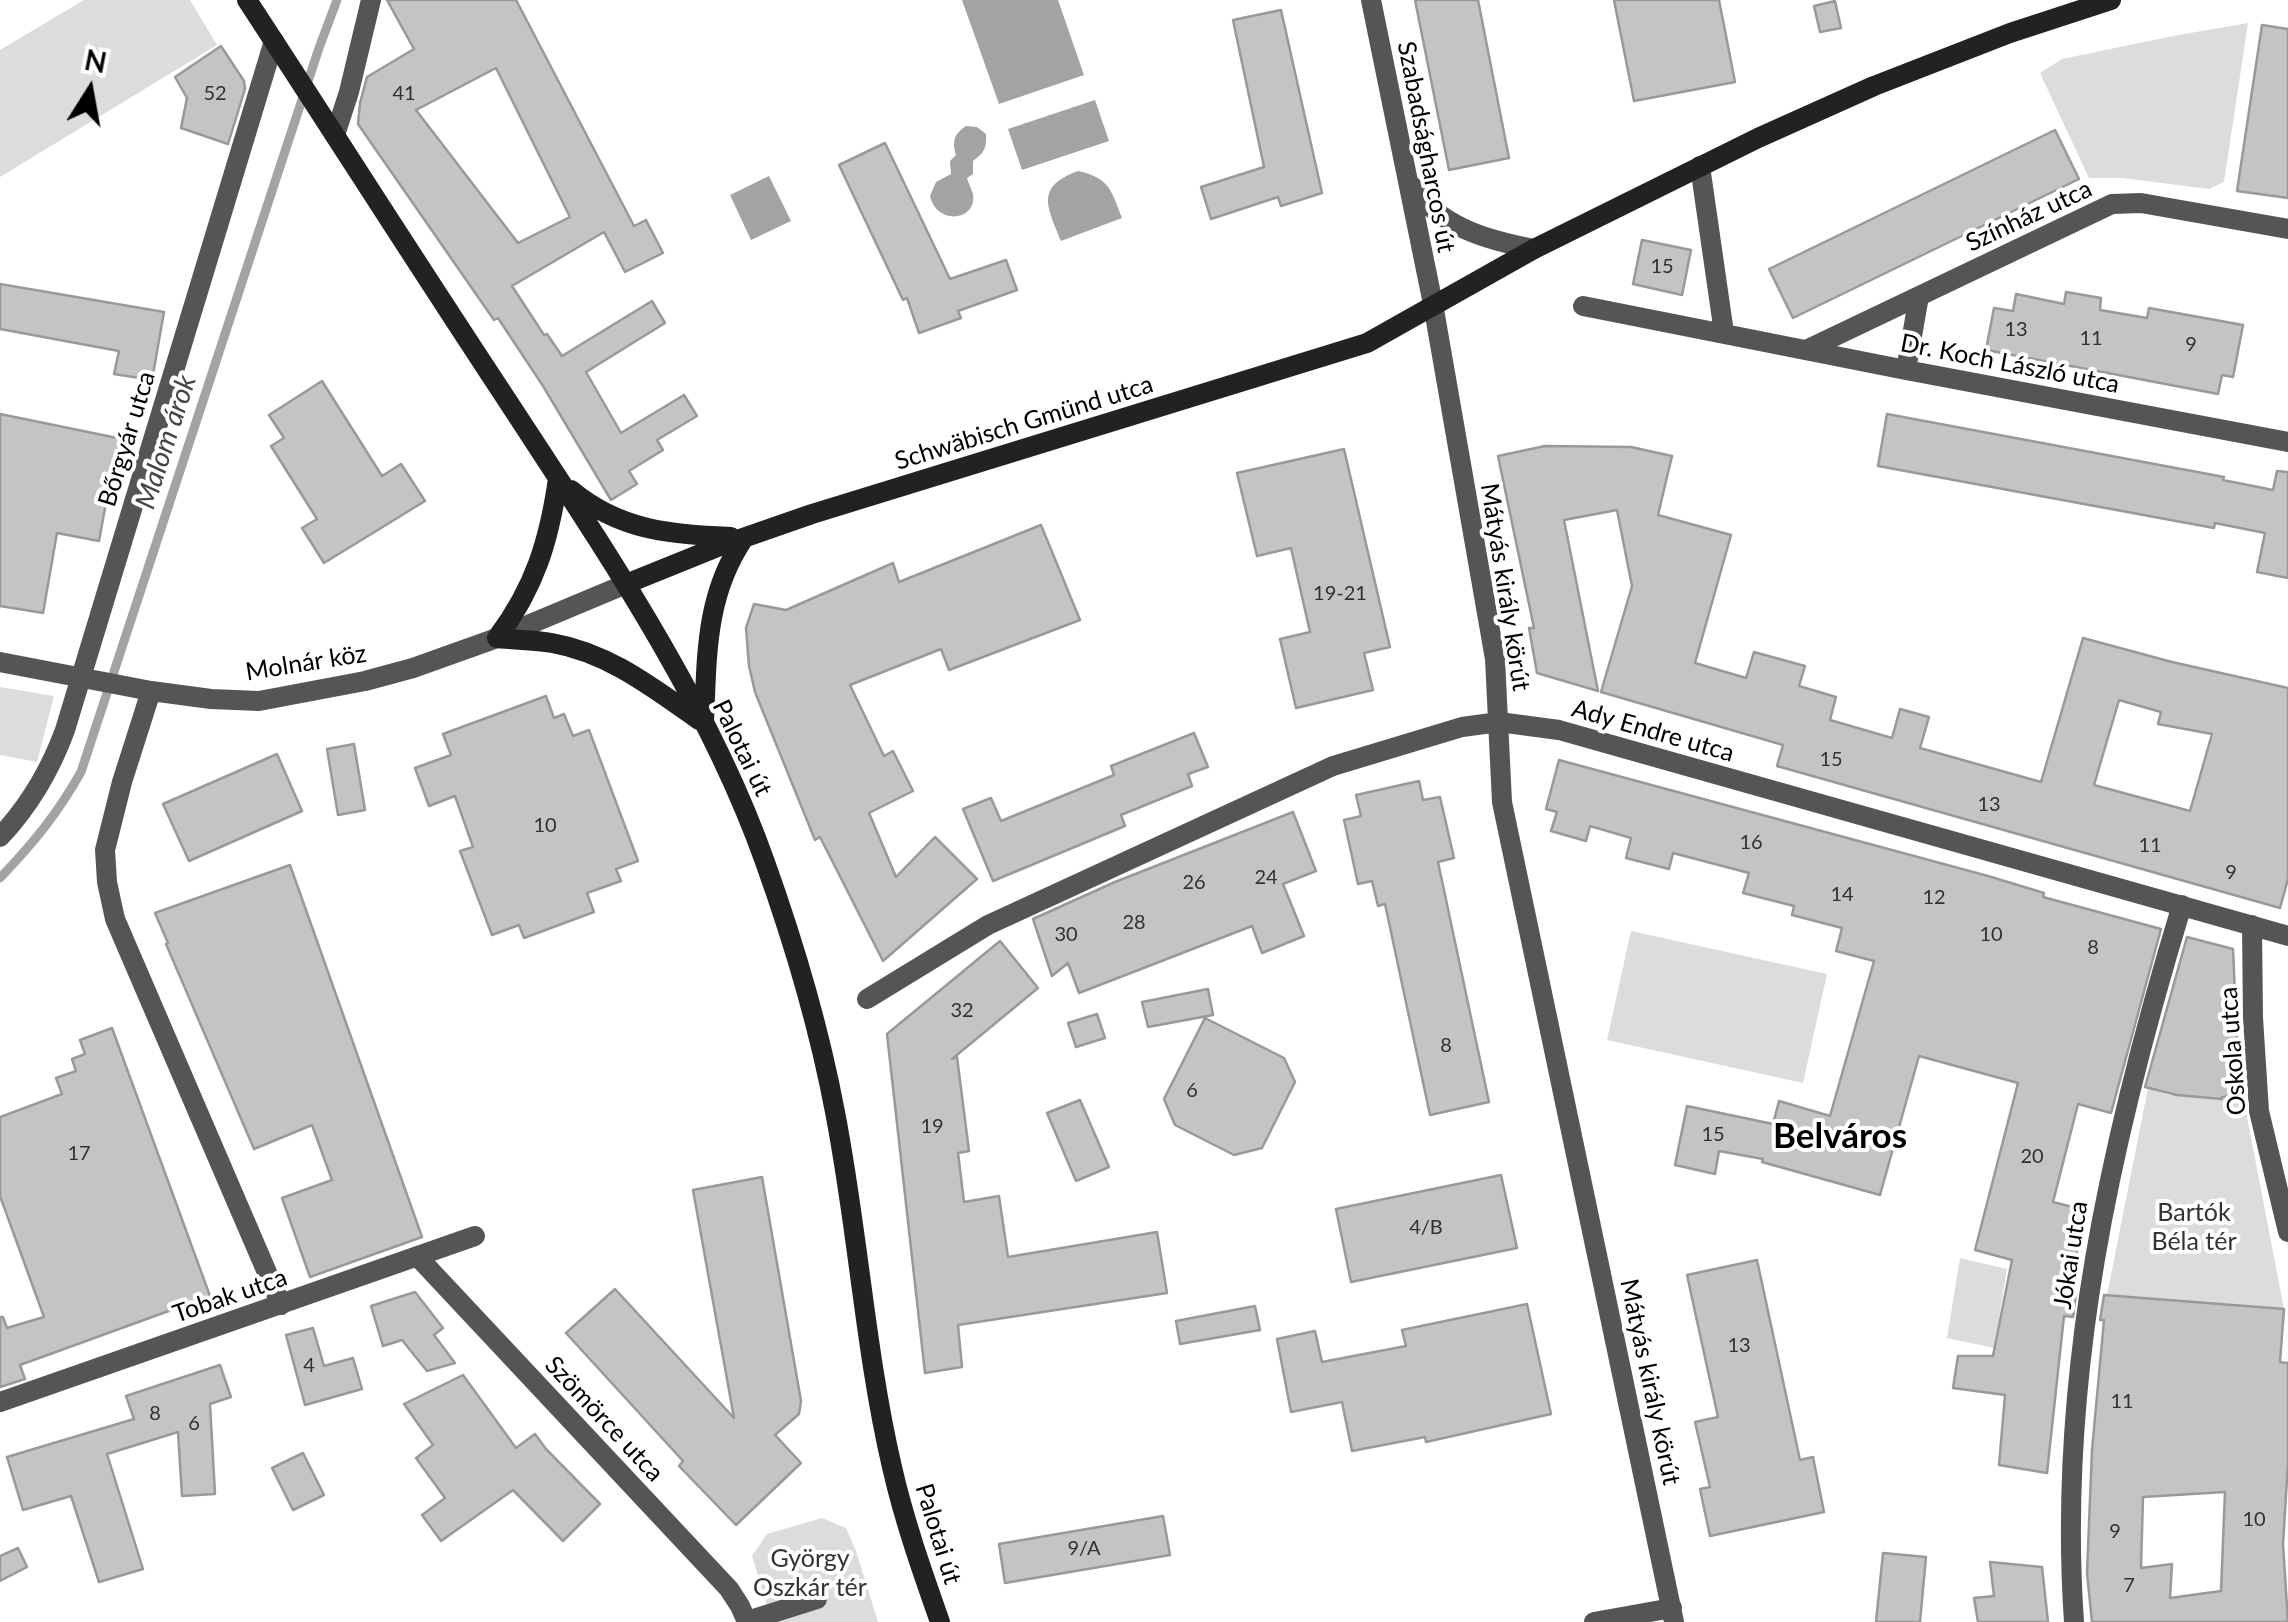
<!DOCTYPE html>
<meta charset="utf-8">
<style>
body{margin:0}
#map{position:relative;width:2288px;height:1622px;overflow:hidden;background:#fff;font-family:Lato,sans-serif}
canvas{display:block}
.north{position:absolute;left:40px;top:40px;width:100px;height:100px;-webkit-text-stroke:8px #fff;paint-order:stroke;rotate:11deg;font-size:28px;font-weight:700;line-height:40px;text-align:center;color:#000}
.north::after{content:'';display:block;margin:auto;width:35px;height:45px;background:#000;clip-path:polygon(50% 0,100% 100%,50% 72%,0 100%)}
</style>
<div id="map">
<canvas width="2288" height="1622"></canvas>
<div class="north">N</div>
</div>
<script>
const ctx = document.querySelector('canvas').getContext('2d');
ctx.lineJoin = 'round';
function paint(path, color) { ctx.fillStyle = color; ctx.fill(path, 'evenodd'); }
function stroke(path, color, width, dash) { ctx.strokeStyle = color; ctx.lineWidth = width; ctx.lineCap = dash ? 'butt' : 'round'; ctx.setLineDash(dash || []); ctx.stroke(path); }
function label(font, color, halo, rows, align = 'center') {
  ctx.font = font + ' Lato,sans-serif'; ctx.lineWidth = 8; ctx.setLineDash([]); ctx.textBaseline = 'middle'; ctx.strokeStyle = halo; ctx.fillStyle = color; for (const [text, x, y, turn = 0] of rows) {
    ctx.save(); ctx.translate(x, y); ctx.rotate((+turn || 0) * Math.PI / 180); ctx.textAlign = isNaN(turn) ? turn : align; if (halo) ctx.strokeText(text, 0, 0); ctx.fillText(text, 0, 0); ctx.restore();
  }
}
const green = new Path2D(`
 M 84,0 L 190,0 L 217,45 L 0,177 L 0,50 Z
 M 2248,23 L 2224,182 L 2209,189 L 2122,178 L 2089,178 L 2040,73 L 2062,59 L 2173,36 Z
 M 0,687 L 54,696 L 37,762 L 0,755 Z
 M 1631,931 L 1827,974 L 1803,1083 L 1607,1040 Z
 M 2148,1088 L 2169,1095 L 2221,1099 L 2243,1096 L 2284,1309 L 2107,1295 Z
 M 1960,1258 L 2007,1269 L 1994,1348 L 1947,1338 Z
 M 822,1518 L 846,1528 L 856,1551 L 878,1622 L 772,1622 L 752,1556 L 767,1534 Z`);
const water = new Path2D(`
 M 962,0 L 1058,0 L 1084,75 L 999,104 Z
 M 1095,100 L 1109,141 L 1022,170 L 1008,129 Z
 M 966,126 L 977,127 L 986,134 C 987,148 984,153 973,161 L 973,174 L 967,178 C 967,179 973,193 973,194 C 977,222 936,225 930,196 L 936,182 L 951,174 L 950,161 L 956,155 C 952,141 954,134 966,126 Z
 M 1078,171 C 1109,178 1111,189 1122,218 L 1061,241 C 1047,206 1035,187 1078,171 Z
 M 769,176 L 791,221 L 751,240 L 730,195 Z`);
const stream = new Path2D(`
 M 0,878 C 34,842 56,816 81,772 L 319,48 L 337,0`);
const building = new Path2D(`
 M 387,0 L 516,0 L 634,226 L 646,220 L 663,253 L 625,272 L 604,232 L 512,286 L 544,335 L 547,334 L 562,356 L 652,301 L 665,323 L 586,372 L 621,433 L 684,395 L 697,416 L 657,440 L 663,450 L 629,471 L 637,484 L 611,500 L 543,386 L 498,318 L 494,320 L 358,124 L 360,103 L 367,77 L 414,49 ZM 496,68 L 570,217 L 518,243 L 416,110 Z
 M 1415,0 L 1478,0 L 1509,158 L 1449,170 Z
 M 1614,0 L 1719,0 L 1735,82 L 1634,101 Z
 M 1835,1 L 1841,28 L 1820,32 L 1814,6 Z
 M 1281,10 L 1322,193 L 1281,206 L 1278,197 L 1211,219 L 1201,187 L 1264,167 L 1233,20 Z
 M 2262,25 L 2288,29 L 2288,198 L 2237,191 Z
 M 221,46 L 244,81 L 245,89 L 228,144 L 181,128 L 187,98 L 175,77 Z
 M 2055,130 L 2079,179 L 1793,318 L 1769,269 Z
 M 885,143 L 950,279 L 1006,260 L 1017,290 L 958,311 L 961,318 L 919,333 L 907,298 L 903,300 L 839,165 Z
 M 1642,240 L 1691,250 L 1682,295 L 1633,284 Z
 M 0,284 L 164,312 L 152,380 L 114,374 L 119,351 L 0,329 Z
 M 2066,292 L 2101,298 L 2100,310 L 2147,318 L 2149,308 L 2243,325 L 2233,377 L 2222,375 L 2218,394 L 1986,350 L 1994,308 L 2013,311 L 2016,294 L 2064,304 Z
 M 322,381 L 382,476 L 401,464 L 425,501 L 324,563 L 302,528 L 317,519 L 271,446 L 284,438 L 269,415 Z
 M 0,414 L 127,440 L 121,471 L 112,470 L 99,541 L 57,533 L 43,613 L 0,606 Z
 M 1887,414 L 2224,477 L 2223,480 L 2273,490 L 2277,471 L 2288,472 L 2288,578 L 2257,572 L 2265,533 L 2215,523 L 2214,528 L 1878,466 Z
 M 1545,446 L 1631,447 L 1672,456 L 1658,515 L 1731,535 L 1695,663 L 1746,678 L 1754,652 L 1805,666 L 1799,686 L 1836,697 L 1830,720 L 1892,738 L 1900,709 L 1929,717 L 1920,748 L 2041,782 L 2083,638 L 2172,662 L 2288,688 L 2288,879 L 2280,908 L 1777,766 L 1783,745 L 1601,692 L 1632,586 L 1617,510 L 1564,520 L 1598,691 L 1537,673 L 1529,628 L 1534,628 L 1498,456 ZM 2119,700 L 2161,712 L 2158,724 L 2212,734 L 2190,811 L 2094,785 Z
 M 1344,449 L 1390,647 L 1364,653 L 1373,690 L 1296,708 L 1280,639 L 1310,632 L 1291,548 L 1257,556 L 1237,473 Z
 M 1041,525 L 1080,620 L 949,670 L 941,649 L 850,685 L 884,756 L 893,751 L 913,791 L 869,813 L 896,877 L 935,837 L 977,879 L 883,961 L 820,837 L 815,840 L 755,692 L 749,666 L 746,628 L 754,604 L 786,610 L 893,563 L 899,582 Z
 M 546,696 L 554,718 L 564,714 L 573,736 L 589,730 L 638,861 L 616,869 L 621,881 L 587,893 L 594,912 L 524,938 L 519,925 L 492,935 L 460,851 L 473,847 L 455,796 L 429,806 L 415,768 L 451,755 L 443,734 Z
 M 1194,733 L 1208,767 L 1188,774 L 1192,786 L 1121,815 L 1125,826 L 993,881 L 963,809 L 991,798 L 1001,821 L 1114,775 L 1111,766 Z
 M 354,744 L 365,810 L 338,815 L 327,749 Z
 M 277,754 L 302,811 L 189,861 L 163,804 Z
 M 1559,760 L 1988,876 L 2044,893 L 2043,897 L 2161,929 L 2111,1113 L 2078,1104 L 2053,1202 L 2084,1210 L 2070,1292 L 2076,1293 L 2073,1317 L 2064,1316 L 2047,1473 L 1999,1465 L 2005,1395 L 1953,1388 L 1958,1356 L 1993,1356 L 2012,1260 L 1975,1250 L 2018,1083 L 1919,1056 L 1880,1195 L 1762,1162 L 1763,1159 L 1719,1151 L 1715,1174 L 1675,1165 L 1687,1106 L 1773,1124 L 1779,1101 L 1830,1116 L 1874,961 L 1836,951 L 1842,928 L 1792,915 L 1794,906 L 1743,893 L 1749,873 L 1673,853 L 1669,869 L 1626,858 L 1631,838 L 1590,826 L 1586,841 L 1551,831 L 1557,812 L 1546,809 Z
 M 1419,781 L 1423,800 L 1440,797 L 1454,858 L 1438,862 L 1489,1102 L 1430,1115 L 1385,904 L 1378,906 L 1372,881 L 1358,884 L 1344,820 L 1361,816 L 1356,795 Z
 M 1293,812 L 1316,871 L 1283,884 L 1304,936 L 1262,953 L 1252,926 L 1079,993 L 1068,963 L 1052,976 L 1033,919 L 1115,882 Z
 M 290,865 L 422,1237 L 310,1277 L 282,1198 L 332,1180 L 312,1125 L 254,1149 L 166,944 L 168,943 L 155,913 Z
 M 2187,937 L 2233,949 L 2237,1039 L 2243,1096 L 2222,1097 L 2222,1099 L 2177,1095 L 2145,1087 Z
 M 1000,941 L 1038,988 L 952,1059 L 957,1057 L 969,1151 L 958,1153 L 964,1202 L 999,1196 L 1008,1257 L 1157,1232 L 1167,1293 L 958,1325 L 962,1367 L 925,1373 L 887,1034 Z
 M 1208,989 L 1213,1015 L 1148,1027 L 1142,1002 Z
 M 1097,1014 L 1105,1038 L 1076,1047 L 1068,1023 Z
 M 1205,1018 L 1284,1058 L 1295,1082 L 1262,1148 L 1234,1155 L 1175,1125 L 1164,1099 Z
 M 112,1028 L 210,1296 L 20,1365 L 25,1379 L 0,1387 L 0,1317 L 3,1317 L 7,1328 L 44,1317 L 0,1196 L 0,1117 L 62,1094 L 56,1078 L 76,1071 L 72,1059 L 85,1054 L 80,1040 Z
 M 1080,1100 L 1109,1167 L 1076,1181 L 1047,1113 Z
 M 1501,1175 L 1517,1248 L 1351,1282 L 1336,1209 Z
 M 762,1177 L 801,1401 L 799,1414 L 775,1435 L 801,1463 L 736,1525 L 679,1466 L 683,1461 L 566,1333 L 615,1289 L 734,1418 L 693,1190 Z
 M 1757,1260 L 1800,1460 L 1813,1457 L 1824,1512 L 1710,1536 L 1700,1489 L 1710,1487 L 1695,1422 L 1718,1417 L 1687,1275 Z
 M 415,1292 L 443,1328 L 434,1335 L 455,1363 L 427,1371 L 402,1340 L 383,1346 L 371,1306 Z
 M 2104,1295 L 2284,1309 L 2280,1362 L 2288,1363 L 2288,1463 L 2283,1544 L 2288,1622 L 2092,1622 L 2087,1573 L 2092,1450 L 2104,1320 L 2100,1320 ZM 2225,1492 L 2221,1591 L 2170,1598 L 2172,1564 L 2141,1568 L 2143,1497 Z
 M 1527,1304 L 1551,1414 L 1426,1442 L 1425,1437 L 1352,1451 L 1342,1402 L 1291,1412 L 1277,1339 L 1315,1331 L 1322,1362 L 1406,1346 L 1402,1330 Z
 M 1255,1306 L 1260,1330 L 1180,1344 L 1176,1321 Z
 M 313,1328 L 324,1366 L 353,1358 L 362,1389 L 305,1405 L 286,1335 Z
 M 220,1365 L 231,1397 L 210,1404 L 215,1494 L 182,1496 L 178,1432 L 107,1454 L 143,1569 L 99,1582 L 71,1496 L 23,1510 L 7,1457 L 134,1419 L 126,1396 Z
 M 463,1375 L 516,1448 L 535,1434 L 546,1449 L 600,1504 L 563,1541 L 513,1490 L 441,1541 L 422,1515 L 445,1498 L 416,1458 L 433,1445 L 404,1404 Z
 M 303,1453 L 324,1495 L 293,1510 L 272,1468 Z
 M 1163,1516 L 1170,1555 L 1005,1583 L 999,1544 Z
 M 18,1548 L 27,1567 L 0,1581 L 0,1556 Z
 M 1883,1553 L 1926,1557 L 1920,1622 L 1876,1622 Z
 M 1990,1562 L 2042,1567 L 2048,1622 L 1978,1622 L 1974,1598 L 1994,1596 Z`);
const street = new Path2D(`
 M 1371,0 L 1433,304 L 1495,659 L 1502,802 L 1674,1622
 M 335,135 L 349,92 L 371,0
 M 1700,166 L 1724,333
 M 1411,185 C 1440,227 1486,240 1534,249
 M 1583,306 L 1906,370 L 2288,442
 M 1806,350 L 2112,204 L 2141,203 L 2288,229
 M 1906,370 L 1919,296
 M 0,662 L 151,691 L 211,699 L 259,701 L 365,681 L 413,668 L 497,638 L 626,584
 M 151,691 L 122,782 L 105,850 L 107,882 L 115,919 L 281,1305
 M 0,837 C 30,805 50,771 65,730 L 274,41
 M 2252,925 L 2253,1018 L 2259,1111 L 2288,1232
 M 867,999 L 988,925 L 1333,766 L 1462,727 L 1499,722 L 1559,730 L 2288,936
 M 417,1256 L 729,1589 L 740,1606 L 747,1622
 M 0,1402 L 475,1236
 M 747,1621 L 817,1599
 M 1594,1622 L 1672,1608
 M 2074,1622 C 2057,1377 2111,1138 2182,905`);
const secondary = new Path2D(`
 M 247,0 C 334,133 419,267 507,400 C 601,544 707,698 765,862 C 794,943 819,1027 835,1112 C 858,1230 865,1351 892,1467 C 904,1520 922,1571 940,1622
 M 571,490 C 620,531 670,534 731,537
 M 626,584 L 720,546 L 812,514 L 1367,343 L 1534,249 L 1758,138 L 1874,86 L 2010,33 L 2111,0
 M 497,638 C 515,640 534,640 552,643 C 609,653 653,688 699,720
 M 497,638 C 535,587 549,541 558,479
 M 704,722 C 707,655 705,596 744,538`);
const numberNames = [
 ["52",215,94],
 ["41",404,94],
 ["15",1662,267],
 ["13",2016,330],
 ["11",2091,339],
 ["9",2191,345],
 ["19-21",1340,594],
 ["15",1831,760],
 ["13",1989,805],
 ["10",545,826],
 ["16",1751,843],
 ["11",2150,846],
 ["9",2231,873],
 ["24",1266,878],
 ["26",1194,883],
 ["14",1842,895],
 ["12",1934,898],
 ["28",1134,923],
 ["30",1066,935],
 ["10",1991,935],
 ["8",2093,948],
 ["32",962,1011],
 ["8",1446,1046],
 ["6",1192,1091],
 ["19",932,1127],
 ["15",1713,1135],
 ["17",79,1154],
 ["20",2032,1157],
 ["4/B",1426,1228],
 ["13",1739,1346],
 ["4",309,1366],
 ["11",2122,1402],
 ["8",155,1414],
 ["6",194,1424],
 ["10",2254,1520],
 ["9",2115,1532],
 ["9/A",1084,1549],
 ["7",2129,1586]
];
const streetNames = [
 ["Szabadságharcos út",1426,147,79],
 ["Színház utca",2029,216,-25],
 ["Dr. Koch László utca",2010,364,11],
 ["Schwäbisch Gmünd utca",1024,423,-17],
 ["Bőrgyár utca",127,439,-73],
 ["Mátyás király körút",1505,587,81],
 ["Molnár köz",306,663,-9],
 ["Ady Endre utca",1653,731,16],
 ["Palotai út",742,748,64],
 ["Oskola utca",2233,1051,-94],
 ["Jókai utca",2071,1255,-81],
 ["Tobak utca",230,1296,-19],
 ["Mátyás király körút",1650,1382,78],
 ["Szömörce utca",604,1419,47],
 ["Palotai út",938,1534,73]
];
const parkNames = [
 ["Bartók",2194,1213],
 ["Béla tér",2194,1242],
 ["György",810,1559],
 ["Oszkár tér",810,1588]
];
const waterNames = [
 ["Malom árok",166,442,-72]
];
const districtNames = [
 ["Belváros",1840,1137]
];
paint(green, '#dcdcdc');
paint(water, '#a3a3a3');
stroke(stream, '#a3a3a3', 9);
paint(building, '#c4c4c4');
stroke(building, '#999', 2.5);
stroke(street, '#555', 20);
stroke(secondary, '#222', 20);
label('20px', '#313131', null, numberNames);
label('25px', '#000', '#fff', streetNames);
label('25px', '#333', '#fff', parkNames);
label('italic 28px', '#444', '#fff', waterNames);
label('bold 35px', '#000', '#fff', districtNames);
</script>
